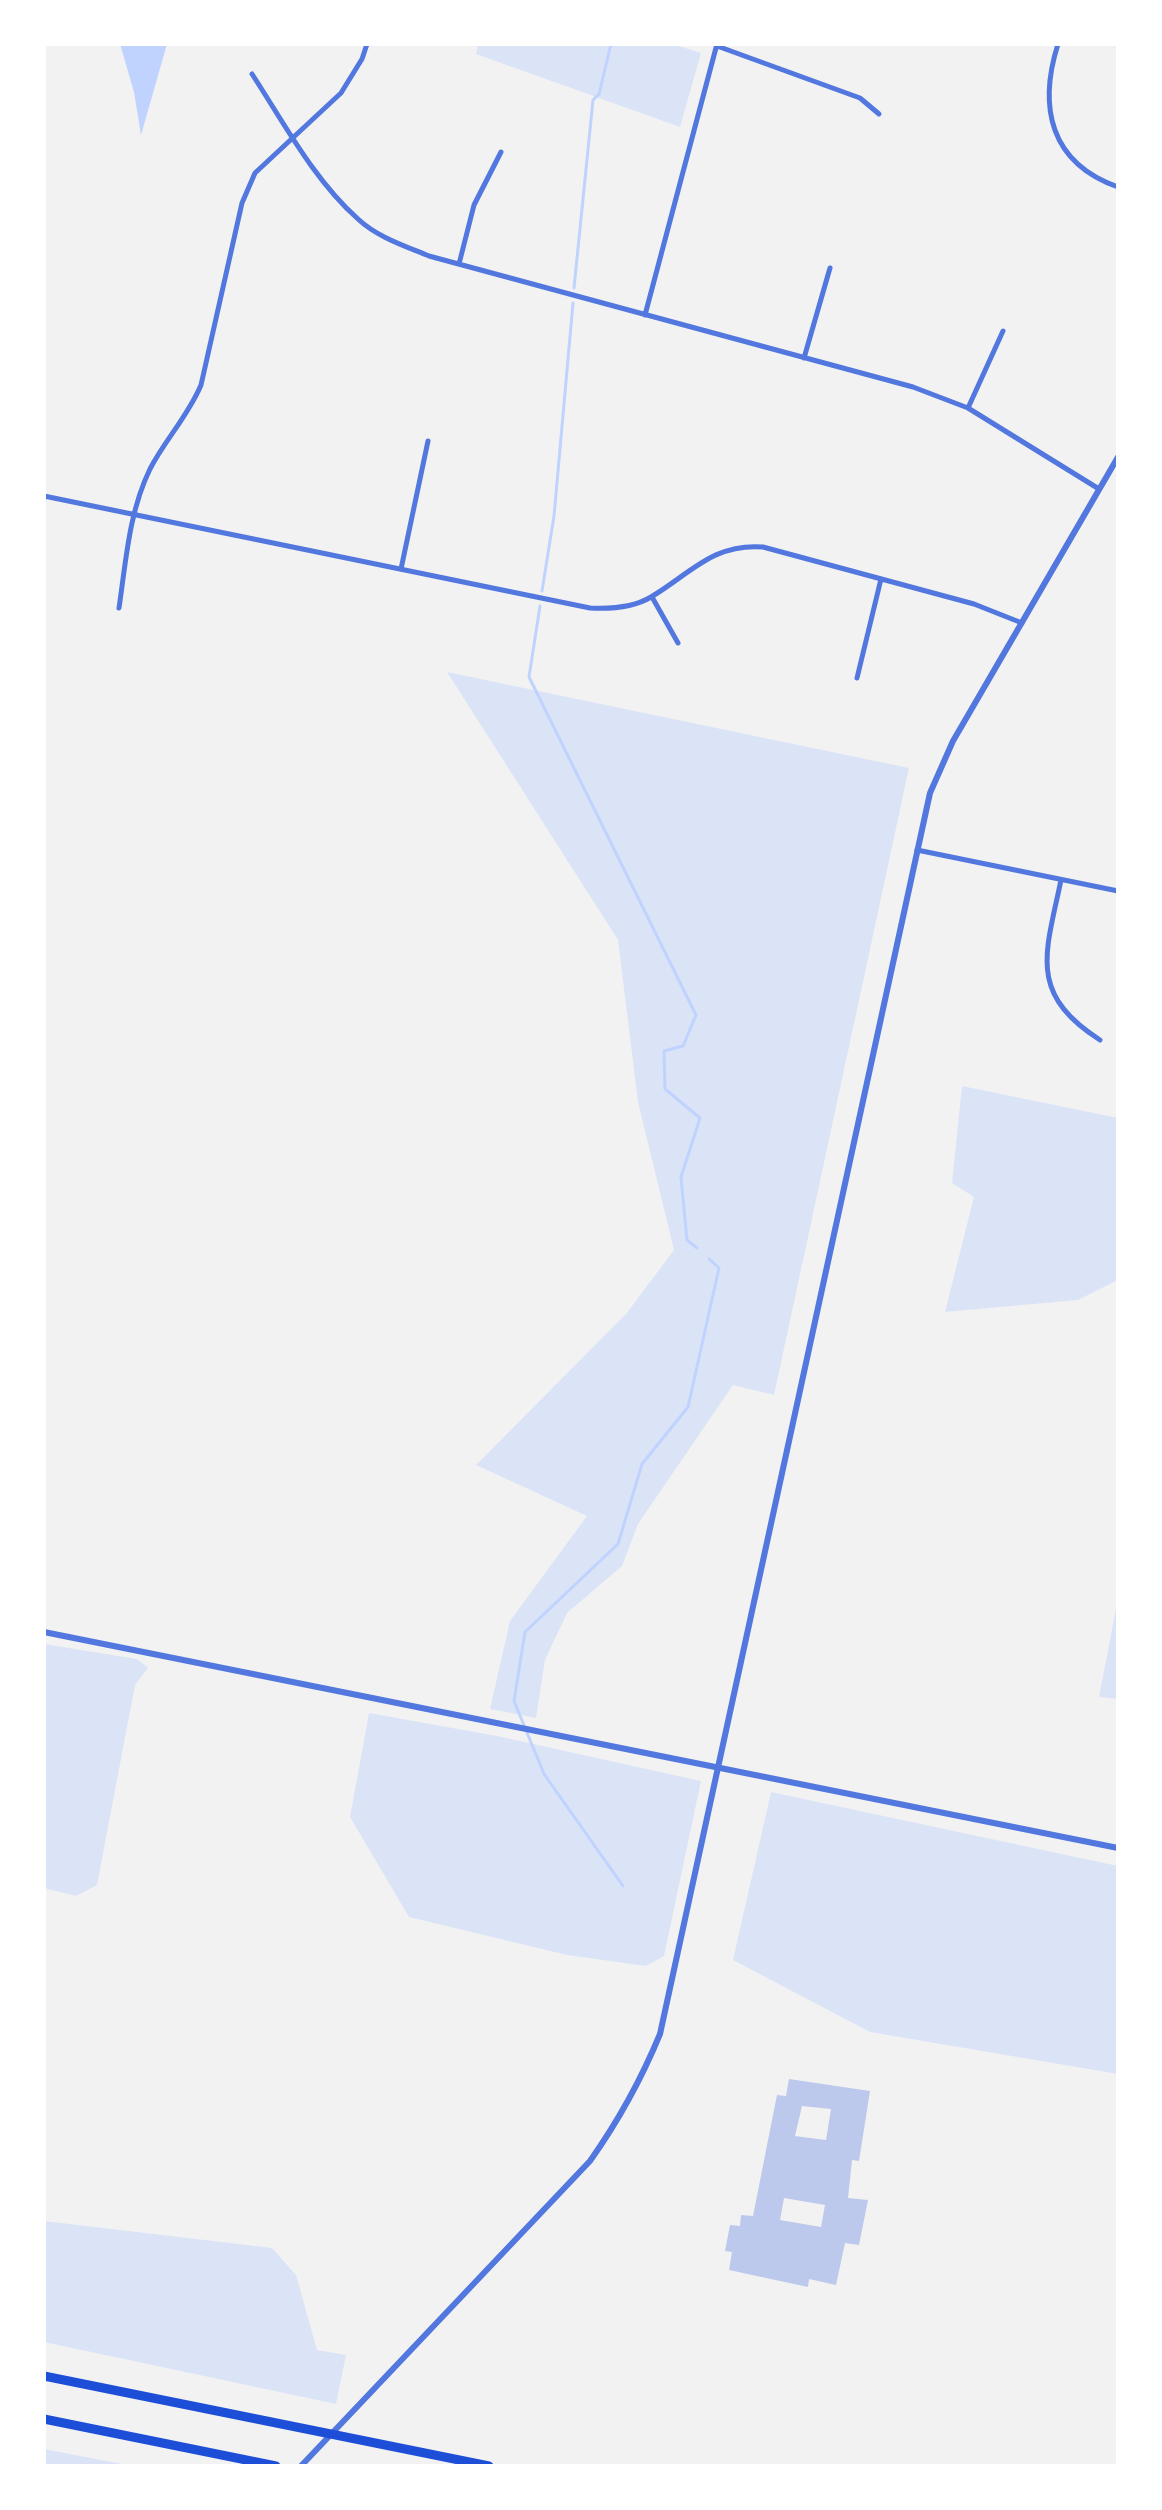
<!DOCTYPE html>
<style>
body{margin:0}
#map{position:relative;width:1162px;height:2510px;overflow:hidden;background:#f2f2f2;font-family:Roboto,sans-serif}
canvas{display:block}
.frame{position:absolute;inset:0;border:46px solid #fff;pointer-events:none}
</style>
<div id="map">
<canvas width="1162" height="2510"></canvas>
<div class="frame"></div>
</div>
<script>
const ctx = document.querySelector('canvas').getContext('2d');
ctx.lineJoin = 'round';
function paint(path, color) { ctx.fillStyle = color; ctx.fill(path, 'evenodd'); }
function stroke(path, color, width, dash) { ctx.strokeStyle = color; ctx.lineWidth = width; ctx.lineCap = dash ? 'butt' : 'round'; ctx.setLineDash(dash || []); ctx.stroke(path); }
const green = new Path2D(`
 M 478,44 L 672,44 L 701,53 L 680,127 L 476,54 Z
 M 447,672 L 909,768 L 774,1395 L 733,1385 L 638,1524 L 622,1566 L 567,1613 L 545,1660 L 536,1718 L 490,1709 L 510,1621 L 587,1516 L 476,1465 L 626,1314 L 674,1250 L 638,1102 L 618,940 Z
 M 962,1086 L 1118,1118 L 1118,1280 L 1078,1300 L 945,1312 L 974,1197 L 952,1183 Z
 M 1118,1598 L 1118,1699 L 1099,1697 Z
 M 44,1644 L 137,1659 L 148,1668 L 135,1685 L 97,1885 L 76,1896 L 44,1888 Z
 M 369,1713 L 497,1736 L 701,1781 L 664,1956 L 646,1966 L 567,1955 L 409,1917 L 350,1817 Z
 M 771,1792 L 1118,1866 L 1118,2074 L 870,2032 L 733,1960 Z
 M 44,2221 L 272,2248 L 296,2275 L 317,2350 L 346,2355 L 336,2404 L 44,2342 Z
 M 44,2449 L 132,2466 L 44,2466 Z`);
const water = new Path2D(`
 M 120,44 L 167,44 L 141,135 L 134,92 Z`);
const stream = new Path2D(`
 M 574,288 L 593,100 L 599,94 L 611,44
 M 542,591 L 554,516 L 573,303
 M 540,606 L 529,677 L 696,1015 L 683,1046 L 664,1051 L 665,1089 L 700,1118 L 681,1177 L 687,1240 L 697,1248
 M 623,1886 L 544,1774 L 514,1701 L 525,1632 L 618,1544 L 642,1464 L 688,1407 L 719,1268 L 709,1259`);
const building = new Path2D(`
 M 789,2079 L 870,2091 L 859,2161 L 852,2160 L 848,2198 L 868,2200 L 859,2245 L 845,2243 L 836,2285 L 809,2279 L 808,2287 L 729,2270 L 732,2252 L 725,2251 L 730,2225 L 740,2226 L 741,2215 L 753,2216 L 777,2095 L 786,2096 ZM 802,2106 L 831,2109 L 826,2140 L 795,2136 ZM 784,2198 L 825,2205 L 821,2227 L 780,2220 Z`);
const minor = new Path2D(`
 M 1058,44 C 1038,107 1050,163 1118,187
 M 717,46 L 860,98 L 879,114
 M 252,74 C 284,123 314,180 358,219 C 377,237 405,246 429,256 L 913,387 L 968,408 L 1099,489
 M 459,264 L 474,205 L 501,152
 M 645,315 L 717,44
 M 804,358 L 830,268
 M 968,408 L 1003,331
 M 44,496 L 590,608 C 610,609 633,608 651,597 C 690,574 713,543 763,547 L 974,604 L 1022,623
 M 401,569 L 428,441
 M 652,597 L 678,643
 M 119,608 C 126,561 129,512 150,469 C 165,440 188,416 201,385 L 242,203 L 255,173 L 341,93 L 362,59 L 367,44
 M 857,678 L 881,579
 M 917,850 L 1118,891
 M 1061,880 C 1046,953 1027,993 1100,1040`);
const tertiary = new Path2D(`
 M 44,1632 L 1118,1848
 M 301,2466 L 590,2161 C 619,2120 641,2080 660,2034 L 930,793 L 953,741 L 1118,457`);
const motorway = new Path2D(`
 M 44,2376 L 489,2466
 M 44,2419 L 276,2466`);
paint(green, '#dbe4f7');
paint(water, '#bfd3fe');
stroke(stream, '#bfd3fe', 3);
paint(building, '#bdc9ec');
stroke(minor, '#5277de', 5);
stroke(tertiary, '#5277de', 6);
stroke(motorway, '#1d4ed8', 9);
</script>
